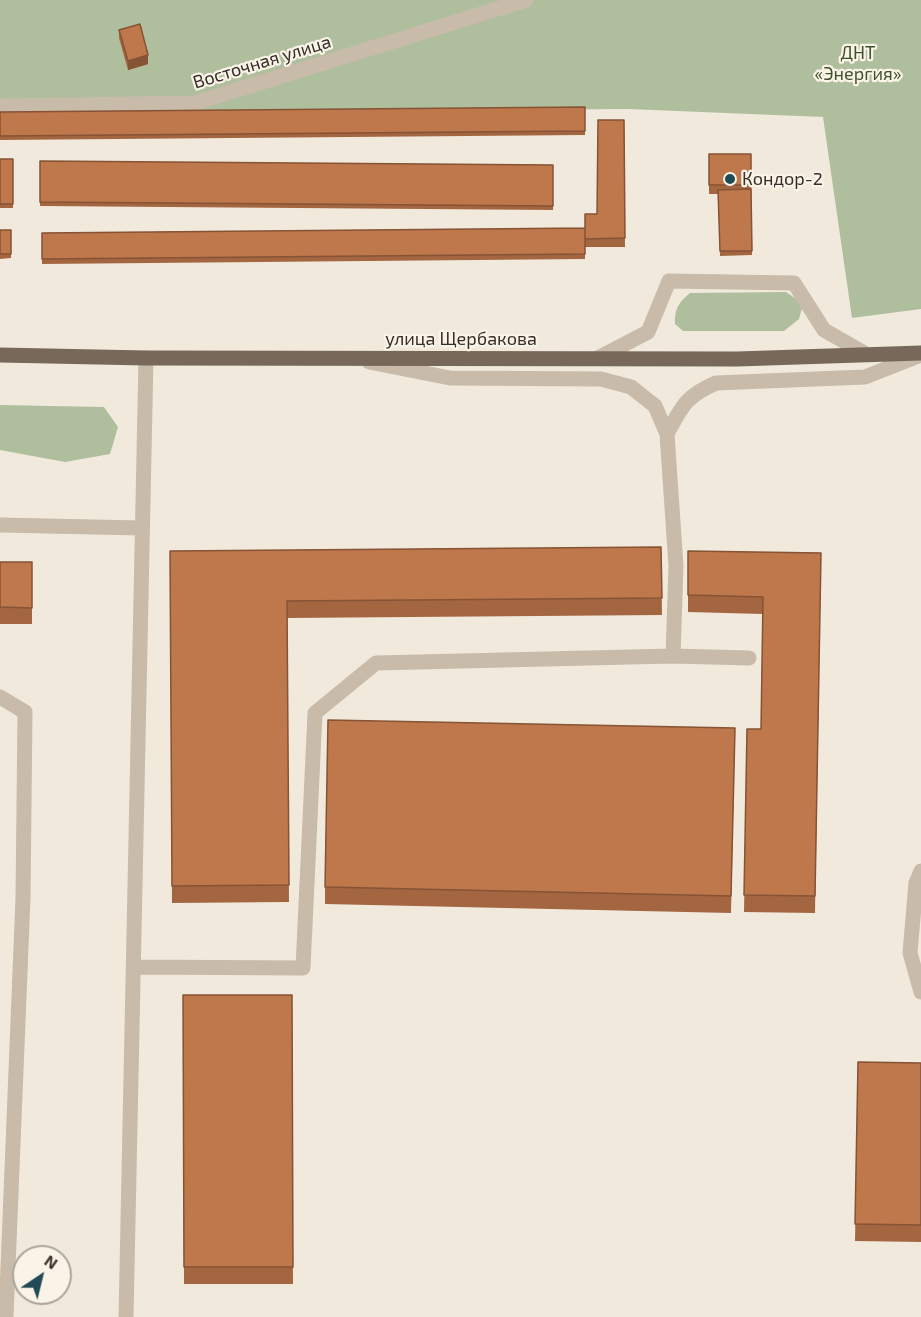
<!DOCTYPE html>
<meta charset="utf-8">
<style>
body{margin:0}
#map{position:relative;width:921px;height:1317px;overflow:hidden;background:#f1eadc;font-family:"Exo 2",sans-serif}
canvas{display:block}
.north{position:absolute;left:12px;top:1245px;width:60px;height:60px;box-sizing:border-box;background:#f9f3e8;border:2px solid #aba49b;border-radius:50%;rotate:35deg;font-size:16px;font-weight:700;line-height:24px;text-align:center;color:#362e28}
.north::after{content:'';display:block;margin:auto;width:21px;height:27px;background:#204a55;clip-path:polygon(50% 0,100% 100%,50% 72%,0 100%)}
</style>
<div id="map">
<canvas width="921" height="1317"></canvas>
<div class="north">N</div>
</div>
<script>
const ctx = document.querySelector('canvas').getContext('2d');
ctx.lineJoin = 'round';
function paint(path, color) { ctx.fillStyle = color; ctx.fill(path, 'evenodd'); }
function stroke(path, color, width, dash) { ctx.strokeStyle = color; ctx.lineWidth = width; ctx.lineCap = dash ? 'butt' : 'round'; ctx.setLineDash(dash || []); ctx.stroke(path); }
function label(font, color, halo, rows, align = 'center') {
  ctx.font = font + ' "Exo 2",sans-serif'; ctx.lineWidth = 4.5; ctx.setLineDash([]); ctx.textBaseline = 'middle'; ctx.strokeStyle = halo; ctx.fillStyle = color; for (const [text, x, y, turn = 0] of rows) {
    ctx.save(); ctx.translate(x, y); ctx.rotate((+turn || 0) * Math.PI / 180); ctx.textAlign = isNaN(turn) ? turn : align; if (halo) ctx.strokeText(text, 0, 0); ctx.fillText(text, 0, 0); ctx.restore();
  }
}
const green = new Path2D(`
 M 0,0 L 921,0 L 921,309 L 852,318 L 823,117 L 628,109 L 0,114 Z
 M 786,292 L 798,300 L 802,308 L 799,319 L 784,331 L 683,331 L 675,324 C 674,309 679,302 690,293 Z
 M 0,405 L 104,407 L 118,427 L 110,454 L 65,462 L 0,450 Z`);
const minor = new Path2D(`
 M 0,106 L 195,103 L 526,0
 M 598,358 L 648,332 L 669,281 L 794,283 L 824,330 L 866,354
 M 369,362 L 450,378 L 601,379 L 631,387 L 655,406 L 667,434 L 676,566 L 673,656
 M 667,434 C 682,406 686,396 716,383 L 865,377 L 921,355
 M 0,525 L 142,528
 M 0,697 L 25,712 L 23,898 L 6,1317
 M 921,871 L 916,883 L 910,953 L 921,992
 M 134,967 L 303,968 L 315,713 L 376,663 L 673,656 L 749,658
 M 126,1317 L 146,358`);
const major = new Path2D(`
 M 0,355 L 146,358 L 737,359 L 921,353`);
const wall = new Path2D(`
 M 119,30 L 148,64 L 128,70 L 119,38 Z
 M 585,107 L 585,135 L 0,140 L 0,112 Z
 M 624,120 L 625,247 L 585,247 L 585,214 L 597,214 Z
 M 709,154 L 751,154 L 752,255 L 720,256 L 718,194 L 709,194 Z
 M 0,159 L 13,159 L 13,208 L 0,208 Z
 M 40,161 L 553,165 L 553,210 L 40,206 Z
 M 585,228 L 585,259 L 42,264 L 42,233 Z
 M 0,230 L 11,230 L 11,258 L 0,259 Z
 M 661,547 L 662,615 L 287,618 L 289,902 L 172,903 L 170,551 Z
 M 688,551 L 821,553 L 815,913 L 744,912 L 747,729 L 761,729 L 763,614 L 688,612 Z
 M 0,562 L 32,562 L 32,624 L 0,624 Z
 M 735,728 L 731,913 L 325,904 L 325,887 Z
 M 183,995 L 292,995 L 293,1284 L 184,1284 Z
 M 858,1062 L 921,1063 L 921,1242 L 855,1241 Z`);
const shadedWall = new Path2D(`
 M 148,55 L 148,64 L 128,70 L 128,61 Z`);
const building = new Path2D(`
 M 140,24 L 148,55 L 128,61 L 119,30 Z
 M 585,107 L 585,131 L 0,136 L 0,112 Z
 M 598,120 L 624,120 L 625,238 L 585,239 L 585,214 L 597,214 Z
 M 709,154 L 751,154 L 751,185 L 709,185 Z
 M 0,159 L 13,159 L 13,204 L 0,204 Z
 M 40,161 L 553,165 L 553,206 L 40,202 Z
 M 751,189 L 752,251 L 720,251 L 718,190 Z
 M 585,228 L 585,254 L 42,259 L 42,233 Z
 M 0,230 L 11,230 L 11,254 L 0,254 Z
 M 661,547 L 662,598 L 287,601 L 289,885 L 172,886 L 170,551 Z
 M 688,551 L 821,553 L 815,896 L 744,895 L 747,729 L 761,729 L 763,597 L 688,595 Z
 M 0,562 L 32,562 L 32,608 L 0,607 Z
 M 328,720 L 735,728 L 731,896 L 325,887 Z
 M 183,995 L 292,995 L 293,1267 L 184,1267 Z
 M 858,1062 L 921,1063 L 921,1225 L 855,1224 Z`);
const markers = [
 [730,179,6,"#204a55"]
];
const parkNames = [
 ["ДНТ",858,53],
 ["«Энергия»",858,74]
];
const streetNames = [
 ["Восточная улица",262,62,-17],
 ["улица Щербакова",461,339]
];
const poiNames = [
 ["Кондор-2",742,179]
];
paint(green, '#afbf9d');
stroke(minor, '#c8bba9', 15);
stroke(major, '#77685a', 15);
paint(wall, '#a46641');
paint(shadedWall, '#865335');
paint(building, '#bf774c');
stroke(building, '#865335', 1.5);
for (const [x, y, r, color] of markers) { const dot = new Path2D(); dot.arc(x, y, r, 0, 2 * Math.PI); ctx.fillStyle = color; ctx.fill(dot); stroke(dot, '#f9f3e8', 2); }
label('18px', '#40532d', '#f9f3e8', parkNames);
label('18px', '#362e28', '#f9f3e8', streetNames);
label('18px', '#362e28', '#f9f3e8', poiNames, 'left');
</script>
